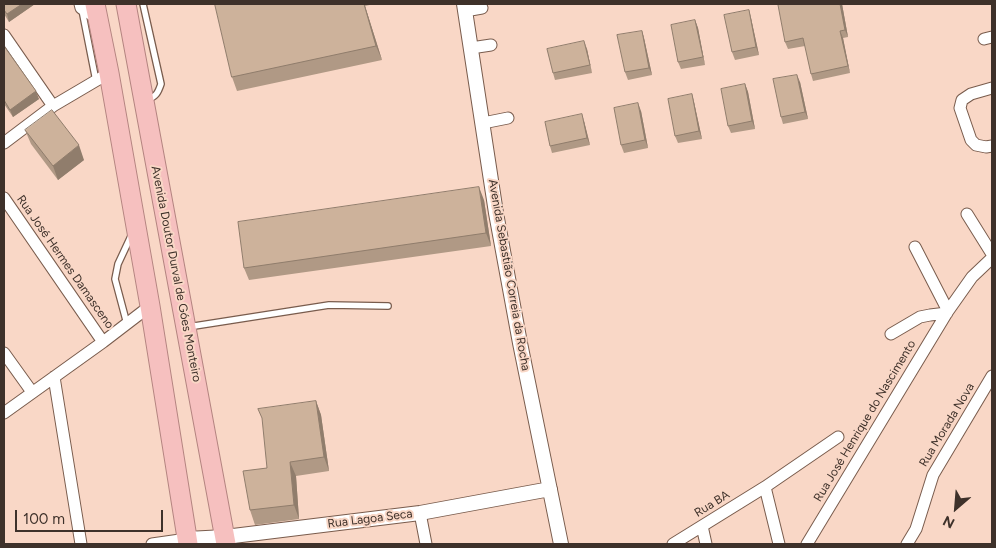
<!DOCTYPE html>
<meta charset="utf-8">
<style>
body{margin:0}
#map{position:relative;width:996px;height:548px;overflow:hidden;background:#f9d7c6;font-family:Figtree,sans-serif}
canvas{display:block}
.frame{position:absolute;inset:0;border:5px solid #3e312a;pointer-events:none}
.north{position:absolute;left:931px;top:483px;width:50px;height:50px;-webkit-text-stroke:4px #f9d7c6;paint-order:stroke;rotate:207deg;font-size:14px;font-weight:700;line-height:20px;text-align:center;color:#3e312a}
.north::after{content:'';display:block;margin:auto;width:18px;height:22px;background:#3e312a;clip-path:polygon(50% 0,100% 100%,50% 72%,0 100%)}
.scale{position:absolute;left:15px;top:510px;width:148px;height:22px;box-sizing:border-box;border:2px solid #3e312a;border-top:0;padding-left:6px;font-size:15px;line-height:18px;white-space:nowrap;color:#3e312a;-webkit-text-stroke:4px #f9d7c6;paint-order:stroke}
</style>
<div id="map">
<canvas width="996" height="548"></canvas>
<div class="frame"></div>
<div class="north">N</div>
<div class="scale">100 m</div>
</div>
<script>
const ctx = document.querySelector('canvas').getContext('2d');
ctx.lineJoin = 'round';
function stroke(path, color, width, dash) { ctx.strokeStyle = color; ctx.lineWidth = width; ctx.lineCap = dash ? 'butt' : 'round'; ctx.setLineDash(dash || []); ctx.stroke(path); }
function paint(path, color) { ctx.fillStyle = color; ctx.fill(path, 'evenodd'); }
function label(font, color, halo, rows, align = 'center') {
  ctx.font = font + ' Figtree,sans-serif'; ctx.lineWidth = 4; ctx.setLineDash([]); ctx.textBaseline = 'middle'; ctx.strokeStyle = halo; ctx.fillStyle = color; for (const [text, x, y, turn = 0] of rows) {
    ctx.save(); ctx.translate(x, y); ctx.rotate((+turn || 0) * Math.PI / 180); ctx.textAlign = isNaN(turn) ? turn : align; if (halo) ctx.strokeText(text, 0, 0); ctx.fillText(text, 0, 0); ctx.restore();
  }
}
const service = new Path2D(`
 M 143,4 L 161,84 C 158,93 156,97 146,100
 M 82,10 L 96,81
 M 127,324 L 115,279 L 118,264 L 132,234
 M 188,327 L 329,305 L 388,306`);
const minor = new Path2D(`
 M 80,4 L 81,8 L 98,19
 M 465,11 L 482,8
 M 4,35 L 53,106
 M 984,39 L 992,37
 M 471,48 L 491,45
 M 992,88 L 971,94 L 962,100 L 960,108 L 971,140 L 976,145 L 986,147 L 992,146
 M 483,123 L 508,118
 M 4,143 L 53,106 L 109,73
 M 4,198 L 103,342
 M 967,214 L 992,254
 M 915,247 L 948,311
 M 891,334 L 920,317 L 930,315 L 947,313
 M 4,353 L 32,392
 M 54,377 L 81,544
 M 4,413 L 103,342 L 150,306
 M 765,487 L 779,544
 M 420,513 L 426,544
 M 702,526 L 706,544
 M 152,544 L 187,539
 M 673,544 L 765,487 L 838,437
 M 807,544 L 948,311 L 972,277 L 992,258
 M 907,544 L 916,529 L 933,475 L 992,376`);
const tertiary = new Path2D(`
 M 464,4 L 496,213 L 520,343 L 561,544
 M 187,539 L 225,537 L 420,513 L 550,489`);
const trunk = new Path2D(`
 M 95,4 L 109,73 L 150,306 L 188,544
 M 126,4 L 226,544`);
const wall = new Path2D(`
 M 4,4 L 35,4 L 9,22 L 4,14 Z
 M 215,4 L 374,4 L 365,6 L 382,60 L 237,91 L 232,77 Z
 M 842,4 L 848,37 L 843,38 L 850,73 L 813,81 L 811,74 L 805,46 L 788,49 L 785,42 Z
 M 749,10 L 751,18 L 759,55 L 735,60 L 732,52 Z
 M 695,20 L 698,28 L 705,65 L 681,69 L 678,62 Z
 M 642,31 L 644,38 L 652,75 L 628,80 L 625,72 Z
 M 4,46 L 39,99 L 13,117 L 4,104 Z
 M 587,49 L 592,73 L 555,80 L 553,73 Z
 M 800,82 L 808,119 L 783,124 L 781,117 Z
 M 745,84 L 748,92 L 755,129 L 731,133 L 728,126 Z
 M 692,94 L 694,102 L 702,139 L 678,143 L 675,136 Z
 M 641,111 L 648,148 L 624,153 L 621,145 Z
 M 584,121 L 590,145 L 552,153 L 550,146 Z
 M 25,130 L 84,160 L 58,180 L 31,144 Z
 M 484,200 L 491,246 L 249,280 L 244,268 Z
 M 316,401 L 321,415 L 329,471 L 296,476 L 299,519 L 255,525 L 250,510 Z`);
const shadedWall = new Path2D(`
 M 22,4 L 35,4 L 9,22 L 7,14 Z
 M 364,4 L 365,6 L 382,60 L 376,46 Z
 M 840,4 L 842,4 L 848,37 L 845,30 Z
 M 749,10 L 751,18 L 759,55 L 756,47 Z
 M 695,20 L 698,28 L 705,65 L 703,57 Z
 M 642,31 L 644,38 L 652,75 L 649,68 Z
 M 840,31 L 843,38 L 850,73 L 848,66 Z
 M 584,41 L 587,49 L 592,73 Z
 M 797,75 L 800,82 L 808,119 L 805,112 Z
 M 745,84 L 748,92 L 755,129 L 752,121 Z
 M 36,91 L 39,99 L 13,117 L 10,110 Z
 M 692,94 L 694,102 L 702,139 L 699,131 Z
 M 638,103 L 641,111 L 648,148 L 645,140 Z
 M 582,114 L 584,121 L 590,145 L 587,138 Z
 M 79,145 L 84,160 L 58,180 L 53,166 Z
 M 479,187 L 484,200 L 491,246 L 486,233 Z
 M 316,401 L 321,415 L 329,471 L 324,457 Z
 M 290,462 L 296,476 L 299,519 L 294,505 Z`);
const building = new Path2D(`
 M 4,4 L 22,4 L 7,14 L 4,10 Z
 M 215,4 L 364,4 L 376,46 L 232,77 Z
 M 782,4 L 840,4 L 845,30 L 840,31 L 848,66 L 811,74 L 803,38 L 785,42 L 778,5 Z
 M 749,10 L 756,47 L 732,52 L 724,15 Z
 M 695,20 L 703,57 L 678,62 L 671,25 Z
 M 642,31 L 649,68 L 625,72 L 617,35 Z
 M 584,41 L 590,65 L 553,73 L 547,49 Z
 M 4,46 L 36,91 L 10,110 L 4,100 Z
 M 797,75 L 805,112 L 781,117 L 773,79 Z
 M 745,84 L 752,121 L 728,126 L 721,89 Z
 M 692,94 L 699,131 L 675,136 L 668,99 Z
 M 638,103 L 645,140 L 621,145 L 614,108 Z
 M 52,110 L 79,145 L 53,166 L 25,130 Z
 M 582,114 L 587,138 L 550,146 L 545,122 Z
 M 479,187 L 486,233 L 244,268 L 238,222 Z
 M 316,401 L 324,457 L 290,462 L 294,505 L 250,510 L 243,471 L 267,468 L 262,418 L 258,409 Z`);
const streetNames = [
 ["Rua José Hermes Damasceno",65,262,55],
 ["Avenida Doutor Durval de Góes Monteiro",176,274,79],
 ["Avenida Sebastião Correia da Rocha",509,275,80],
 ["Rua José Henrique do Nascimento",865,421,-59],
 ["Rua Morada Nova",947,425,-59],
 ["Rua BA",712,504,-32],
 ["Rua Lagoa Seca",370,519,-7]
];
stroke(service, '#795c4d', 8);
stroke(minor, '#795c4d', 13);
stroke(tertiary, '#795c4d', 16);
stroke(trunk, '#b48480', 21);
stroke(service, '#fff', 5.5);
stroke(minor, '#fff', 11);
stroke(tertiary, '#fff', 14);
stroke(trunk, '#f6c0bf', 19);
paint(wall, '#b09985');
paint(shadedWall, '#907d6c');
paint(building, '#cdb29b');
stroke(building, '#907d6c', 1);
label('12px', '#3e312a', '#f9d7c6', streetNames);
</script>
